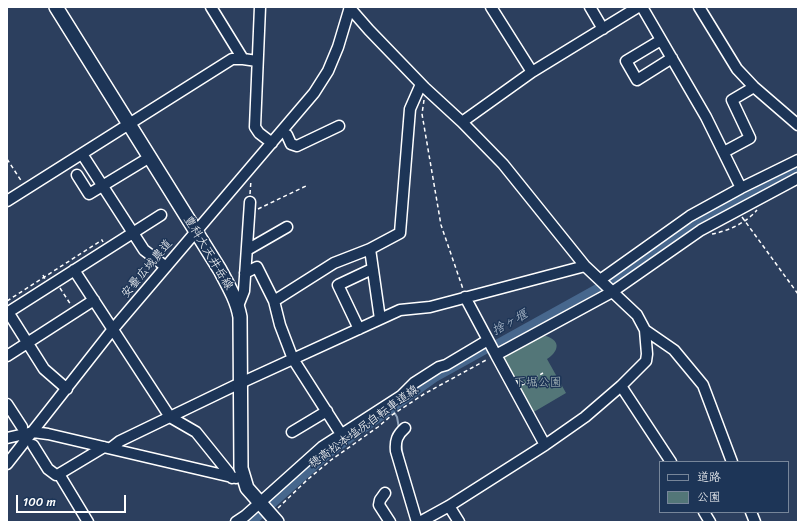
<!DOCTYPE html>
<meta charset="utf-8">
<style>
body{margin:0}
#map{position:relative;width:805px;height:529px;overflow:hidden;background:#2c3f5e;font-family:Sriracha,"Klee One",sans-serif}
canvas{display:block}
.frame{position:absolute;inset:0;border:8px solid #fff;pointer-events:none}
.legend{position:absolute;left:659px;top:461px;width:130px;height:52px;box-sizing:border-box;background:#1d3557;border:1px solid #77869a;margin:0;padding:5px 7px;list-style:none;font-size:12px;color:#fff}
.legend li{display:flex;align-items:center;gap:8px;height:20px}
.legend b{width:20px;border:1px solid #77869a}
.scale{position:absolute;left:16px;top:495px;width:110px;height:18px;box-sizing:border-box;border:2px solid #fff;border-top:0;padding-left:5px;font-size:12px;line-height:14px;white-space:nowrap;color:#fff;-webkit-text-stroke:3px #1d3557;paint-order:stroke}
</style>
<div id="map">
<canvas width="805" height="529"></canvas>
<div class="frame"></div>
<ul class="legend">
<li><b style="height:5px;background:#1d3557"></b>道路</li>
<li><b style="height:11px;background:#537678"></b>公園</li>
</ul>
<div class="scale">100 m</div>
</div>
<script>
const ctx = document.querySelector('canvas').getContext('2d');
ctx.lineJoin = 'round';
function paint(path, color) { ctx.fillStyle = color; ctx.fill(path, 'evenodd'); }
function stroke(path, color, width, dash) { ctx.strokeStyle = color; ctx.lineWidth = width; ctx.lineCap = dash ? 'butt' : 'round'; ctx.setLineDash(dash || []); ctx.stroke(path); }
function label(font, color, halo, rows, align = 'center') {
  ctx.font = font + ' Sriracha,"Klee One",sans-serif'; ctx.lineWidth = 3; ctx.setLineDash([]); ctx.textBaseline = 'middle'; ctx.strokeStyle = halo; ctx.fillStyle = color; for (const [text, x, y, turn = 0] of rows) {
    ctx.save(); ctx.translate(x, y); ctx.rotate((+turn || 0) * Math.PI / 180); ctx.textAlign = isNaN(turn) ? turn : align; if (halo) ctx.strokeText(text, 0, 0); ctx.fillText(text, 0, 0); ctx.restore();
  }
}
const green = new Path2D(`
 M 546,336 C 562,341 558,352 547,359 L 566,393 L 532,413 L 502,358 L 541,337 Z`);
const stream = new Path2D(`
 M 392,409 L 397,417 L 399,428
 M 401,442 L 403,458`);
const canal = new Path2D(`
 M 250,522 L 257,518 L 326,456 L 435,378 L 617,277 L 701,220 L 798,170`);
const path = new Path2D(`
 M 424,100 L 422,114 L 441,225 L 463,289
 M 7,159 L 22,182
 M 250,194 L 251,180
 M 258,209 L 308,185
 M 742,217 L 798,294
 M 712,234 C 728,231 746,223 757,210
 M 43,275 L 45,279
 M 60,288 L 71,305
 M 7,301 L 102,240 L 103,242
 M 522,385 L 543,373
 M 278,508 L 307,480 L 331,460 L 378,427 L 392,415 L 424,394 L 488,359`);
const minor = new Path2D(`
 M 211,7 L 243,59
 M 260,7 L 255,127 L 259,133 L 272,143
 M 349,7 L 369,30 L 425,88 L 462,122 L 503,164 L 585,266 L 637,315 L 645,330 L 647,354 L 646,361 L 621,386 L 585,417 L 545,445 L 449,506 L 420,522
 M 491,7 L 532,72
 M 590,7 L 603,29
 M 642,7 L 706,117 L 741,188
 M 699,7 L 737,69 L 754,87 L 798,125
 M 661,40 L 626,61 L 637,80 L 672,58
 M 462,122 L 532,72 L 638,7
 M 287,135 L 291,144 L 297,146 L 339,126
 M 724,152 L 750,138 L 732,100 L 754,87
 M 82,154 L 144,250 L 166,267
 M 77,175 L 89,194 L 150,157
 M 7,201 L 232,59 L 243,59 L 257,61
 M 370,249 L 380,319
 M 247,250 L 287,227
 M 74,270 L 170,417 L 196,432 L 229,473 L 232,478
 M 245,273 L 257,267 L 274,301 L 280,325 L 293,359 L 341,434
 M 600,280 L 690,216 L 741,188 L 798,160
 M 465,297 L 496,355 L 612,292 L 701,230 L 798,178
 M 274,301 L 334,263 L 370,249 L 400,233 L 410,109 L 421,84
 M 238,306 L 244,291 L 250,202
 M 8,312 L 44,369 L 67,389
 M 7,313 L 161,215
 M 359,329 L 338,285 L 372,269
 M 645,330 L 674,350 L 703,385 L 732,462
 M 496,355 L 545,445
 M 7,356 L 94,300
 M 621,386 L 671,462
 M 7,404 L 22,427
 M 405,428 C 397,435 395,441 396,451 L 417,522
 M 292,432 L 327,411
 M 7,438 L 33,432 L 48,434 L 236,478
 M 33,445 L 48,469 L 56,475 L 59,474 L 104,447
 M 111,448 L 120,441 L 234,386 L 400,310 L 430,307 L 585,266
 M 7,464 L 113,329 L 314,93 L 328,71 L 338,47 L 350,7
 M 59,474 L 88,522
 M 385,493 L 380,500 L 379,505 L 390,522
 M 449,506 L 459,522
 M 704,512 L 710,522
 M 751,512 L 755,522
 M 236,522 L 245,516 L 322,447 L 401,396 L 414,383 L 439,367 L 446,365 L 488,340`);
const major = new Path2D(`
 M 56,7 L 220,270 C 228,285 237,300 240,317 L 241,468 L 247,488 L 277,522`);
const streetNames = [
 ["豊科大天井岳線",208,253,59],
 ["安曇広域農道",147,269,-50],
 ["穂高松本塩尻自転車道線",364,427,-36]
];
const parkNames = [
 ["下堀公園",538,383]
];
const waterNames = [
 ["捨ヶ堰",510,323,-29]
];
paint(green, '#537678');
stroke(stream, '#91a4bb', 2);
stroke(canal, '#47678d', 8);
stroke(minor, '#fff', 13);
stroke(major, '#fff', 16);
stroke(path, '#fff', 1.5, [4, 3]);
stroke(minor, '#1d3557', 10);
stroke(major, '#1d3557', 13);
label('12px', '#fff', '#1d3557', streetNames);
label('12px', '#b2c1c2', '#1d3557', parkNames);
label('italic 13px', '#b5c2d1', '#1d3557', waterNames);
</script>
